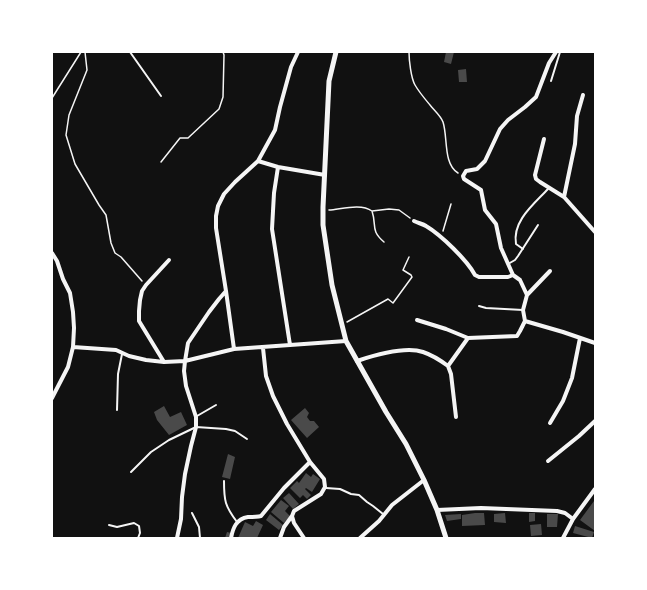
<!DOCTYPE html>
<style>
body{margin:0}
#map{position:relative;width:647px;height:590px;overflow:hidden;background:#111;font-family:"Fira Sans Condensed",sans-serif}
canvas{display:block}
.frame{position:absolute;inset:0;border:53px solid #fff;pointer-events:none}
</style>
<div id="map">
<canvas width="647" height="590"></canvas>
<div class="frame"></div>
</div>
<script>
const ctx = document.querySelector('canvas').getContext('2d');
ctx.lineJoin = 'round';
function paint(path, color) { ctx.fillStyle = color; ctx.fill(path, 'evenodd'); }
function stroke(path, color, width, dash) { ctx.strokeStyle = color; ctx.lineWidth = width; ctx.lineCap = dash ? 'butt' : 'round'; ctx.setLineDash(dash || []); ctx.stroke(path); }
const building = new Path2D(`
 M 446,52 L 454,52 L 451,64 L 444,62 Z
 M 466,69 L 467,82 L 459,82 L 458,70 Z
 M 164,406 L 170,417 L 181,412 L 187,425 L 169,435 L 157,420 L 154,412 Z
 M 305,408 L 309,413 L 307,417 L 310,421 L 314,421 L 319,427 L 307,438 L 291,420 Z
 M 228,454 L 235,457 L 230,479 L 222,477 Z
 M 306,473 L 311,477 L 313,474 L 320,479 L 312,492 L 306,488 L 305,489 L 311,495 L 307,499 L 303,495 L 300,498 L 290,488 L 297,481 L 299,483 Z
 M 289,493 L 299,504 L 293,509 L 283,498 Z
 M 281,500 L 289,506 L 285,511 L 290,516 L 284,523 L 271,512 Z
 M 594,501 L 595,502 L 595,531 L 580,520 Z
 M 475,513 L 484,513 L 485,525 L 462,526 L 462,515 Z
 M 505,513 L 506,523 L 494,522 L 494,514 Z
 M 529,513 L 535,513 L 535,521 L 529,522 Z
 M 270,514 L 283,525 L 279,530 L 266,520 Z
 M 461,514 L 461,519 L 447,521 L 445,515 Z
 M 547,514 L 558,514 L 557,527 L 547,527 Z
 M 256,521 L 263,525 L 257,538 L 238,538 L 245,522 L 253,526 Z
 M 541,524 L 542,535 L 531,536 L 530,525 Z
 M 575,526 L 594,532 L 592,538 L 573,533 Z
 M 227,532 L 231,533 L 229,538 L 225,538 Z`);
const path = new Path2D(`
 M 85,52 L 87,70 L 69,115 L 66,135 L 75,164 L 99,205 L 106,215 L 111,243 L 115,253 L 121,257 L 142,281
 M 409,52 C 409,60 411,78 415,85 C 419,92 425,99 430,105 C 434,110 441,116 443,122 C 448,137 443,164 458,173
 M 52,98 L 81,52
 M 161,162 L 180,138 L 188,138 L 219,109 L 223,97 L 224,55 L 223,52
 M 329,210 C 342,209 361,203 372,211 C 377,226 370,230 384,242
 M 372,211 L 389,209 L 399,210 L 410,218
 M 443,231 L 451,204
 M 347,322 L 388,299 L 393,303 L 412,277 L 411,275 L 403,270 L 409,257`);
const service = new Path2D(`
 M 130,52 L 161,96
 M 551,81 L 560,52
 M 523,249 L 516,244 C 512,221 534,204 548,189
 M 508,264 L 515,260 L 518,256 L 538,225
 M 479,306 L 486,308 L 523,310
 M 117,410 L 118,374 L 122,354
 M 197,416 L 216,405
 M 131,472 L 151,452 L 169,440 L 196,427 L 226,429 L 235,431 L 247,439
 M 224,481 C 224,501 225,506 237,522
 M 326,488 L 340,489 L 351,494 L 359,495 L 367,502 L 373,506 L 383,514
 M 192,513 L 199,527 L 200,538
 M 109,525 L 117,527 L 134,523 L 139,526 L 140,533 L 138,538`);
const minor = new Path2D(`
 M 544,139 L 535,175 L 536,179 L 540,182 L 564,197 L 595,232
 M 258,161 L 278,167 L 325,175
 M 278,167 L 274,193 L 272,229 L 290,345
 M 564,197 L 575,144 L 577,116 L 583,95
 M 414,221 C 418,223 423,224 426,226 C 441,235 467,260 475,275 L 479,277 L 508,277 L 513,275
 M 52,253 L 57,261 L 63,279 L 70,293 L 73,312 L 74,328 L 73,347 L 68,367 L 52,398
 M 527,295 L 520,280 L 513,275 L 501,248 L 496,224 L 485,210 L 481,190 L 464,179 L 463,176 L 466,171 L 477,169 L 485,161 L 500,129 L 508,120 L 525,107 L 536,97 L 549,63 L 556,52
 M 417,320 L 446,329 L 468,338
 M 525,321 L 563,332 L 595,343
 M 73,347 L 116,350 L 129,356 L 146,360 L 164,362 L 185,361 L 234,349 L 346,341
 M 263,348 L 266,376 L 273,396 L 287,424 L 310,462 L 324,479 L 325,487 L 321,494 L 294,511 L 292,516 L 284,527 L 280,538
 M 234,349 L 226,291 L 216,228 L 216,216 L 218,206 L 224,194 L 235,182 L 258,161 L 275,130 L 280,107 L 291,67 L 298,52
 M 357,361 C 375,355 405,346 423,352 C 432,355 440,360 448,366
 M 164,362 L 139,321 L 139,311 L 140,300 L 142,291 L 146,285 L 169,260
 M 456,417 L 451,374 L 448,366 L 468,338 L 517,336 L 520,331 L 525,321 L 523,310 L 527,295 L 550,271
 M 550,423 L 563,401 L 572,378 L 580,338
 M 548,461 L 579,436 L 595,421
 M 437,510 L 481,508 L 557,511 L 565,513 L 573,519
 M 292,516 L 294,523 L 304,538
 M 177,538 L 181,519 L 182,497 L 185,474 L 191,446 L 196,427 L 196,417 L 186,386 L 184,371 L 185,361 L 188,343 L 209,312 L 219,299 L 226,291
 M 231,538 C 233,528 236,519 248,517 C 253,517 257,517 261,516 L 284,488 L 310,462
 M 360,538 L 379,521 L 392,505 L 424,480
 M 563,538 L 573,519 L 595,489`);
const tertiary = new Path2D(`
 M 336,52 L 329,81 L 323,207 L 323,225 L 332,285 L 346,341 L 386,412 L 406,444 L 424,480 L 437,510 L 446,538`);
paint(building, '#4a4a4a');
stroke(path, '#f5f5f5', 1.5);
stroke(service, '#f5f5f5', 2);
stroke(minor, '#f5f5f5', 4);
stroke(tertiary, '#f5f5f5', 5);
</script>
